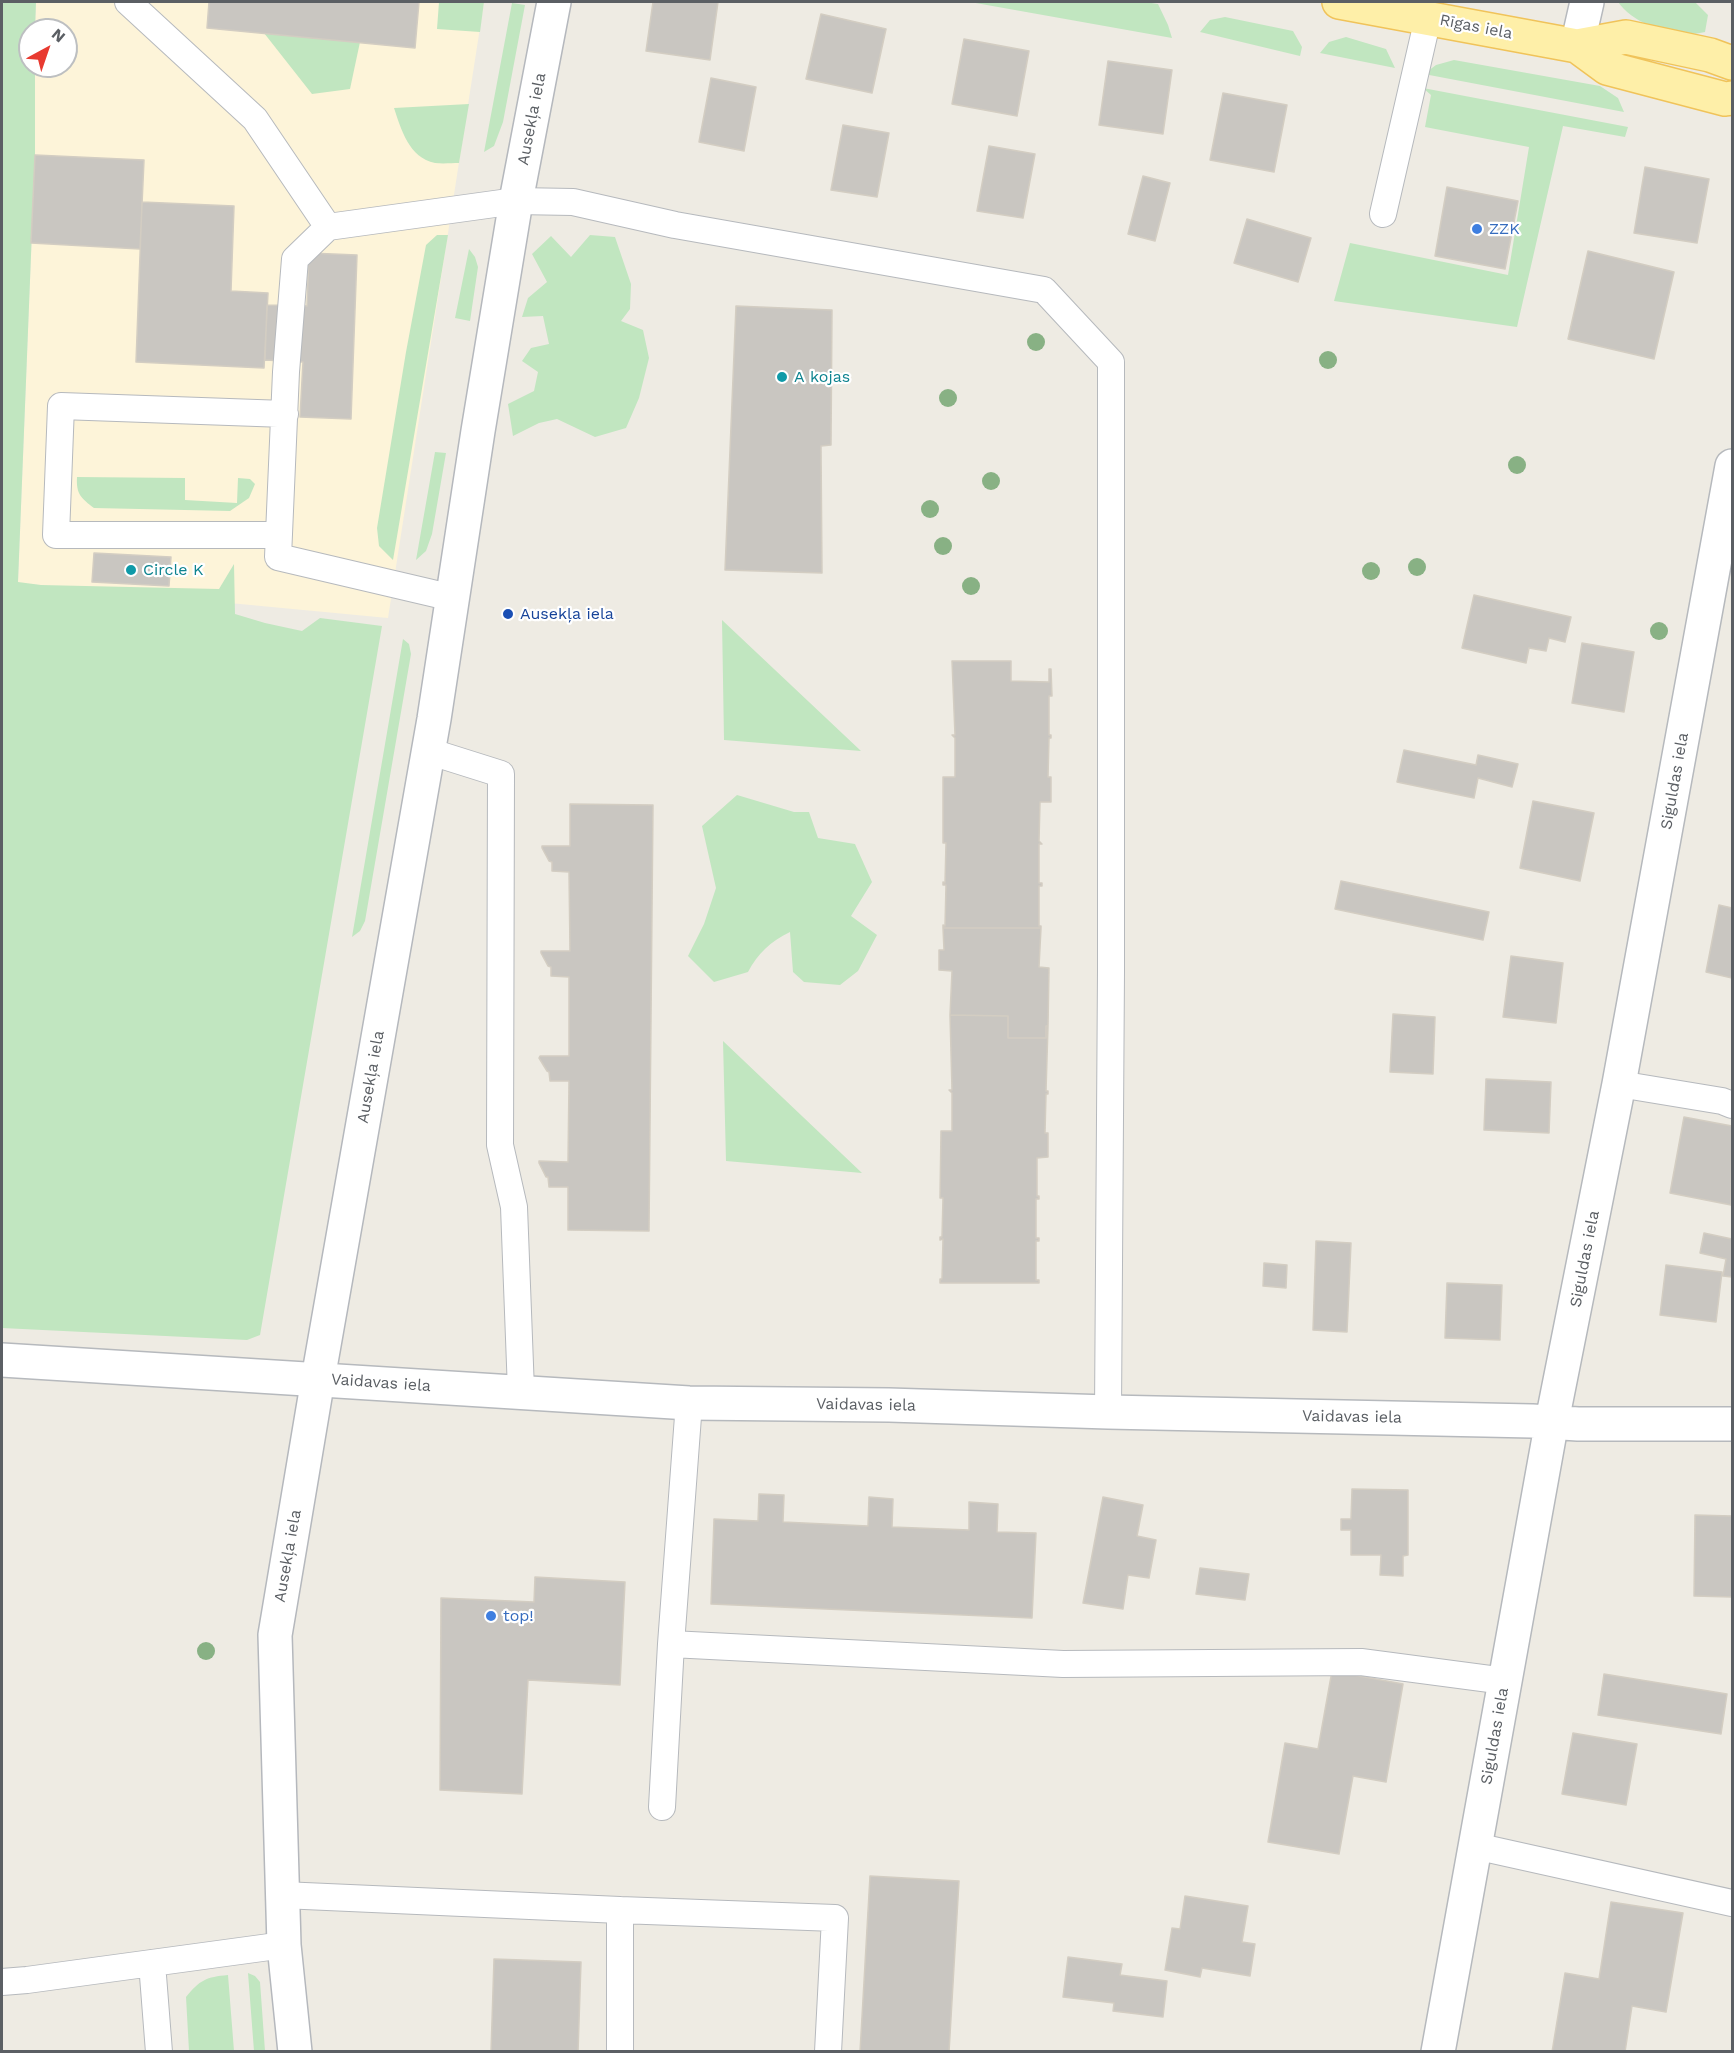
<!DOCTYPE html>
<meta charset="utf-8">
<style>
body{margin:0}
#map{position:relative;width:1734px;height:2053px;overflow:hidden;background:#eeebe3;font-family:"Work Sans",sans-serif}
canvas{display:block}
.frame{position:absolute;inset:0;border:3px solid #5b5f64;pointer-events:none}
.north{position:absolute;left:18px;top:18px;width:60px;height:60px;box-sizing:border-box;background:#fff;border:2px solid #bdbfc1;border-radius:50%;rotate:40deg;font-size:16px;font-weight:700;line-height:24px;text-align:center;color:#5b5f64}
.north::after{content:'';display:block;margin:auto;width:21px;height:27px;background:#e83a30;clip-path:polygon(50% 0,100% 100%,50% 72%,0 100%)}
</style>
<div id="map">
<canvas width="1734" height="2053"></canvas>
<div class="frame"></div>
<div class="north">N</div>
</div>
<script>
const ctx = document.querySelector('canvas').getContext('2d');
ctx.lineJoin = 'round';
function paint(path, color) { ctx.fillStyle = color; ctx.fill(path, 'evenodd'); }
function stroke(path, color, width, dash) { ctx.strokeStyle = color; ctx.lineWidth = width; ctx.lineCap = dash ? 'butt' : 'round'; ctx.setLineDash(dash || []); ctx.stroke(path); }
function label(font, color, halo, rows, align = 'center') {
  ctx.font = font + ' "Work Sans",sans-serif'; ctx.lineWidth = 4.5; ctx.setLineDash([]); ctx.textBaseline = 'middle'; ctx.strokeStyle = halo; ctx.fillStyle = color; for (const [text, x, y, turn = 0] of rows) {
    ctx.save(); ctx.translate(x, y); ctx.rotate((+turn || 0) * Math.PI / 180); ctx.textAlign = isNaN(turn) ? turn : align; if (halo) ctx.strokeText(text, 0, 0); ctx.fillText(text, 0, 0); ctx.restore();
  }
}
const commercial = new Path2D(`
 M 36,2 L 484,2 L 388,618 L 18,583 L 35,155 L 35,66 L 66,66 L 66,30 L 35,30 Z`);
const green = new Path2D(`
 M 2,2 L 36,2 L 35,30 L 30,30 L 30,66 L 35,66 L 35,155 L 18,582 L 41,585 L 219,589 L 234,564 L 235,614 L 265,623 L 302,631 L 320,618 L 382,626 L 260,1335 L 247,1340 L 2,1328 Z
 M 439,2 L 484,2 L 480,32 L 437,29 Z
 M 970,2 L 1145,2 L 1158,4 L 1168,25 L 1172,38 Z
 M 1618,2 L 1695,2 L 1708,15 L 1705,32 C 1677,39 1635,26 1618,2 Z
 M 512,3 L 525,5 L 503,122 L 494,146 L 484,152 Z
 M 1225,17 L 1293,31 L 1302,47 L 1300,56 L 1200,32 L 1210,20 Z
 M 264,33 L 360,42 L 350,89 L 312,94 Z
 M 1346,37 L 1386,49 L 1395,68 L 1320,53 L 1329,42 Z
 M 1454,60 L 1600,86 L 1618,98 L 1624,112 L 1424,74 L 1436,65 Z
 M 1423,88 L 1628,127 L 1625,137 L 1563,126 L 1517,327 L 1334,301 L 1350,243 L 1508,275 L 1529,147 L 1425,127 L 1431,95 Z
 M 469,104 L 459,163 C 452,163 443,164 435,163 C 409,158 401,129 394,108 Z
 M 437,235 L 448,235 L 393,560 L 379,546 L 377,528 L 406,352 L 426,245 Z
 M 590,235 L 615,237 L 631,284 L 630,309 L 621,321 L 643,330 L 649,358 L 639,398 L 626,428 L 595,437 L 557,419 L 539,423 L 513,436 L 508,404 L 534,391 L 538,372 L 522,361 L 531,348 L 549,344 L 543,316 L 522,317 L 528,298 L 547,282 L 532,254 L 551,236 L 571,257 Z
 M 469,249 L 475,257 L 478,267 L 470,321 L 455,318 Z
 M 435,452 L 446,453 L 432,534 L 426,551 L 416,560 Z
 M 77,477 L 185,478 L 185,500 L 237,503 L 238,478 L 250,479 L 255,484 L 249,498 L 230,511 L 94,508 C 81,498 76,494 77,477 Z
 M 722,620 L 861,751 L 724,740 Z
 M 403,639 L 409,644 L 411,654 L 365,921 L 360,931 L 352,937 Z
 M 737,795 L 794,812 L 809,812 L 818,838 L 855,844 L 872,882 L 851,916 L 877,935 L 858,971 L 840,985 L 804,982 L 793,972 L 790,932 C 770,942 758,953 748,972 L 714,982 L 688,956 L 704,924 L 716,888 L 702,826 Z
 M 723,1041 L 862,1173 L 726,1161 Z
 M 248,1973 L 255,1976 L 260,1982 L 265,2051 L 254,2051 Z
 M 228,1975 L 234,2051 L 189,2051 L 186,1997 C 200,1980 206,1977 228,1975 Z`);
const building = new Path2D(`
 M 209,2 L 419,2 L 415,48 L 207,28 Z
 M 653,2 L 718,2 L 710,60 L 646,51 Z
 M 821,14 L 886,29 L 872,93 L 806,79 Z
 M 964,39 L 1029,51 L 1017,116 L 952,104 Z
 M 1108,61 L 1172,70 L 1163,134 L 1099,125 Z
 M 711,78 L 756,87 L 744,151 L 699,142 Z
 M 1223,93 L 1287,105 L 1274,172 L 1210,160 Z
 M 843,125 L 889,133 L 877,197 L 831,190 Z
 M 989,146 L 1035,154 L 1023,218 L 977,211 Z
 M 35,155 L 144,160 L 140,249 L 31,243 Z
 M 1645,167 L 1709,179 L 1697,243 L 1634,233 Z
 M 1143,176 L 1170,183 L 1155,241 L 1128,234 Z
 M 1447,187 L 1518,201 L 1505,269 L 1435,256 Z
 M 142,202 L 234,206 L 231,291 L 268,293 L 264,368 L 136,362 Z
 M 1247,219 L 1311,238 L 1298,282 L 1234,263 Z
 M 1588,251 L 1674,272 L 1654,359 L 1568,339 Z
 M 309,253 L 357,255 L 351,419 L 300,417 L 303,362 L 265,360 L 267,305 L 307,306 Z
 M 736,306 L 832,310 L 831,445 L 821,446 L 822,573 L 725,570 Z
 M 94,553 L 171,557 L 169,586 L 92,582 Z
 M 1474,595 L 1571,617 L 1565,642 L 1549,638 L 1546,651 L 1529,648 L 1526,663 L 1462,648 Z
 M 1582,643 L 1634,652 L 1624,712 L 1572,703 Z
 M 952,661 L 1011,661 L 1011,681 L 1049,682 L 1049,669 L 1051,669 L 1052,696 L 1049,696 L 1049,735 L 1051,735 L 1051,738 L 1049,738 L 1048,777 L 1051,777 L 1051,802 L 1040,802 L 1039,841 L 1042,844 L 1039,844 L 1039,883 L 1042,883 L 1042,886 L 1039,886 L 1039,926 L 1041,926 L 1041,928 L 943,928 L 943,925 L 945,926 L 946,885 L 943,885 L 943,882 L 945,883 L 946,843 L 943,843 L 943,777 L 955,777 L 955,738 L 952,735 L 955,735 Z
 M 1404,750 L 1476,765 L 1478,755 L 1518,764 L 1512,787 L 1478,778 L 1474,798 L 1397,782 Z
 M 1533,801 L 1594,813 L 1580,881 L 1520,868 Z
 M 570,804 L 653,805 L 649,1231 L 568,1230 L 568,1187 L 549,1187 L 548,1177 L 546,1177 L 539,1163 L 539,1161 L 568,1162 L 569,1081 L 550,1081 L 549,1072 L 547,1071 L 539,1058 L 540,1056 L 569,1056 L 569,977 L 551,976 L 551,967 L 548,966 L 541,953 L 541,951 L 570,951 L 569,872 L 552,871 L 552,862 L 549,861 L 542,848 L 542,846 L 570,846 Z
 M 1341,881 L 1489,912 L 1483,940 L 1335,909 Z
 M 1719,905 L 1732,908 L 1732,978 L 1706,972 Z
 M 943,928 L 1041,928 L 1039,967 L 1049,968 L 1048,1026 L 1046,1026 L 1046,1038 L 1008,1038 L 1008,1016 L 950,1015 L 952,971 L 939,970 L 939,950 L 944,950 Z
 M 1511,956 L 1563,963 L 1556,1023 L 1503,1017 Z
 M 1393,1014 L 1435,1017 L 1433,1074 L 1390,1072 Z
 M 950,1015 L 1008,1016 L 1008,1038 L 1046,1038 L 1046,1026 L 1048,1026 L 1046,1091 L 1048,1091 L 1048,1094 L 1046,1094 L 1045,1133 L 1048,1133 L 1048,1157 L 1037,1158 L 1037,1196 L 1039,1196 L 1039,1199 L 1036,1199 L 1036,1238 L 1039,1238 L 1039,1241 L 1036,1241 L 1036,1280 L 1039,1280 L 1039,1283 L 940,1283 L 940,1279 L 942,1279 L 943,1239 L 940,1240 L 940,1237 L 942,1237 L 943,1198 L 940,1198 L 941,1131 L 952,1131 L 952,1093 L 949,1090 L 952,1090 Z
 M 1486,1079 L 1551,1082 L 1549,1133 L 1484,1130 Z
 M 1684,1117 L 1732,1126 L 1731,1205 L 1670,1193 Z
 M 1704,1233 L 1732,1239 L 1732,1277 L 1723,1276 L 1726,1259 L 1700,1253 Z
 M 1316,1241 L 1351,1243 L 1347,1332 L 1313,1330 Z
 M 1264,1263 L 1287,1265 L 1286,1288 L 1263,1286 Z
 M 1666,1265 L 1722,1272 L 1716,1322 L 1660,1315 Z
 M 1447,1283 L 1502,1285 L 1500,1340 L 1445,1338 Z
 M 1352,1489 L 1408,1490 L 1408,1555 L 1403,1556 L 1403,1576 L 1380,1575 L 1381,1555 L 1351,1555 L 1351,1530 L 1341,1530 L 1341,1519 L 1351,1519 Z
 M 759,1494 L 784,1495 L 783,1522 L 868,1526 L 869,1497 L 893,1499 L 892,1527 L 969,1530 L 969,1502 L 998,1504 L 997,1532 L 1036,1533 L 1032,1618 L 711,1604 L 714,1519 L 758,1521 Z
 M 1103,1497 L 1143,1505 L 1137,1536 L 1156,1540 L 1149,1578 L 1128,1575 L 1123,1609 L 1083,1603 Z
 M 1695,1515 L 1732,1516 L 1732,1597 L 1694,1596 Z
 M 1200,1568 L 1249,1574 L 1245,1600 L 1196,1594 Z
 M 535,1577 L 625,1582 L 620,1685 L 528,1680 L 522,1794 L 440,1790 L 441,1598 L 534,1602 Z
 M 1332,1671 L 1403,1684 L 1386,1782 L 1353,1776 L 1339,1854 L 1268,1842 L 1285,1743 L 1318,1749 Z
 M 1604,1674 L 1727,1694 L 1721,1734 L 1598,1715 Z
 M 1573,1733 L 1637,1744 L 1626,1805 L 1562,1794 Z
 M 870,1876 L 959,1881 L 949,2052 L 860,2052 Z
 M 1185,1896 L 1248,1906 L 1242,1942 L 1255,1944 L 1250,1976 L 1202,1968 L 1200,1977 L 1165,1970 L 1172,1928 L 1180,1929 Z
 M 1611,1902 L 1683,1913 L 1666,2012 L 1632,2006 L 1625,2052 L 1552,2052 L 1565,1973 L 1599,1979 Z
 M 1068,1957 L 1122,1964 L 1120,1975 L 1167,1981 L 1163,2017 L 1113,2011 L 1114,2003 L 1063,1997 Z
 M 494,1959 L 581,1962 L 578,2052 L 491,2052 Z`);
const lane = new Path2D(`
 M 128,2 L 255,119 L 328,227
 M 1383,214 L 1428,18
 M 279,535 L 56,535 L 61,406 L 285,414
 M 453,598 L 278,557 L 286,372 L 295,259 L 328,227 L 516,201 L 573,202 L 675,225 L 1044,290 L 1111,362 L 1111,971 L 1108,1412
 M 428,751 L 501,774 L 500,1145 L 514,1207 L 521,1391
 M 1619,1084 L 1722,1101 L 1732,1105
 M 671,1644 L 1063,1664 L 1361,1662 L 1505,1681
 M 662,1807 L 671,1644 L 689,1403
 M 1475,1846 L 1732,1903
 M 282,1895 L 620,1910
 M 152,1963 L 159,2052
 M 2,1982 L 27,1980 L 284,1945
 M 620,2052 L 620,1910 L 835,1918 L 828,2052`);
const street = new Path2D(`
 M 1577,46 L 1587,2
 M 2,1360 L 689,1403 L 889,1405 L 1108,1412 L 1532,1421 L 1578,1424 L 1732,1424
 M 1438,2052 L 1552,1421 L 1619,1084 L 1732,466`);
const secondary = new Path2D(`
 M 295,2052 L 284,1945 L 275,1635 L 318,1379 L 434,719 L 478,431 L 516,201 L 554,2`);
const primary = new Path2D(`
 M 1339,2 L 1577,46 L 1626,37 L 1710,55 L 1732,63
 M 1577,46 L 1607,68 L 1725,99 L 1732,98`);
const trees = [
 [1036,342],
 [1328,360],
 [948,398],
 [1517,465],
 [991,481],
 [930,509],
 [943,546],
 [1417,567],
 [1371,571],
 [971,586],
 [1659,631],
 [206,1651]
];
const markers = [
 [1477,229,6,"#3f7fe0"],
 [782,377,6,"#0f9aa8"],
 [131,570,6,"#0f9aa8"],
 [508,614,6,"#1a4fb4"],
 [491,1616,6,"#3f7fe0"]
];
const streetNames = [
 ["Rīgas iela",1476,27,11],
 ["Ausekļa iela",532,119,-79],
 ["Siguldas iela",1675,781,-80],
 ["Ausekļa iela",371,1077,-80],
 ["Siguldas iela",1585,1259,-79],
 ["Vaidavas iela",381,1383,4],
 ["Vaidavas iela",866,1405,1],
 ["Vaidavas iela",1352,1417,1],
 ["Ausekļa iela",288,1556,-80],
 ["Siguldas iela",1495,1736,-80]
];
const shopNames = [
 ["ZZK",1489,229],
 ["top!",503,1616]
];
const cultureNames = [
 ["A kojas",794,377],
 ["Circle K",143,570]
];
const transitNames = [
 ["Ausekļa iela",520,614]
];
paint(commercial, '#fdf4d9');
paint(green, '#c1e6c0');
paint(building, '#c9c6c1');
stroke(building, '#d3cdc2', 1.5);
stroke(lane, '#b6b9bd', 28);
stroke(street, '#b6b9bd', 36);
stroke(secondary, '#b5b8bd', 36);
stroke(primary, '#f0c35a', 36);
stroke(lane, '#fff', 26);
stroke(street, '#fff', 33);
stroke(secondary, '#fff', 33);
stroke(primary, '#feefa8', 33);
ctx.fillStyle = '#88b184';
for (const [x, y] of trees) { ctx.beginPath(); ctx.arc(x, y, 9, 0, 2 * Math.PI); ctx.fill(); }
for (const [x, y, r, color] of markers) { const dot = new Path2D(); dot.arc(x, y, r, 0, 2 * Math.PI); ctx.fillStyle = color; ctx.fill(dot); stroke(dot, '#fff', 2); }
label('16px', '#5b5f64', '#fff', streetNames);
label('16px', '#366cbe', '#fff', shopNames, 'left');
label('16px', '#0d838f', '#fff', cultureNames, 'left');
label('16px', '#164399', '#fff', transitNames, 'left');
</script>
